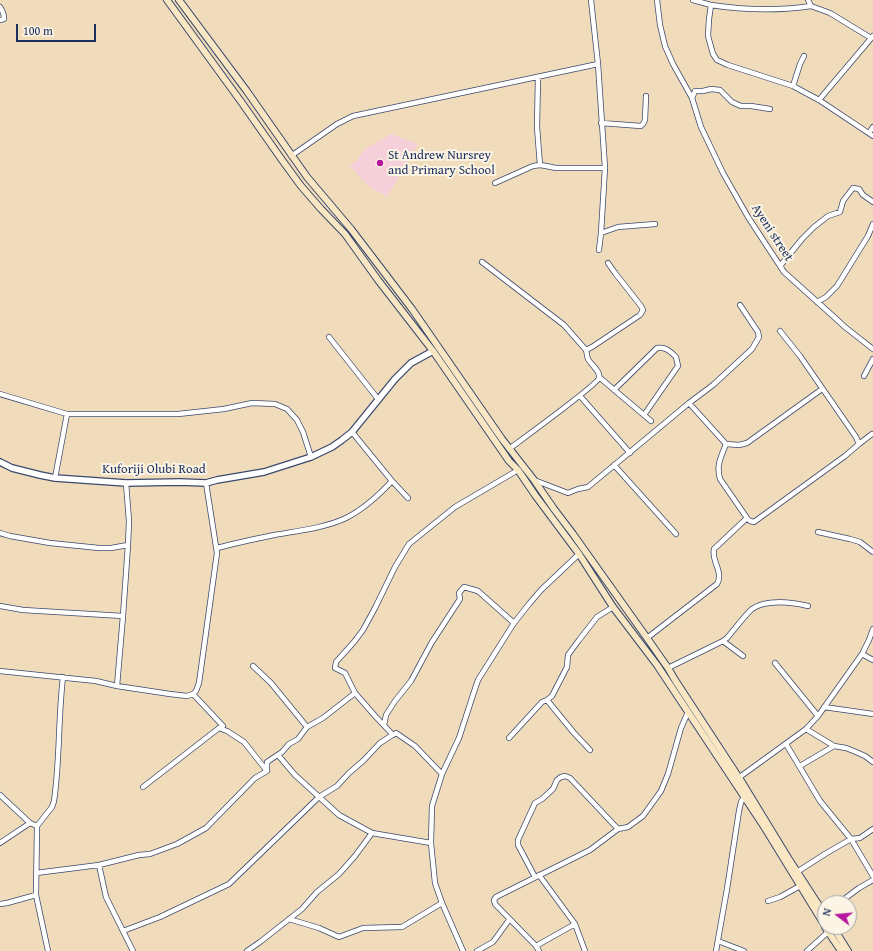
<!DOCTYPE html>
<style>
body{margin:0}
#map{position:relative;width:873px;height:951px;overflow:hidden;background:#f0dcbb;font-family:"Gentium Book Plus",serif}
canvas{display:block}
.north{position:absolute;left:817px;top:895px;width:40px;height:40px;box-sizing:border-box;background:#fcf5e5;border:1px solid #a2a6af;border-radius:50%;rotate:286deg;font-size:11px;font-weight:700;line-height:16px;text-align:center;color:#1b2f5e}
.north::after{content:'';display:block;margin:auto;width:14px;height:18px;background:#b5179e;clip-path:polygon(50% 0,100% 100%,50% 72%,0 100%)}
.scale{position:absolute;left:16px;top:24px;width:80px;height:18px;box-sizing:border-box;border:2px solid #1b2f5e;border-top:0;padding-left:5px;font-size:12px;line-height:14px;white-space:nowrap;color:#1b2f5e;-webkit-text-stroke:3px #fcf5e5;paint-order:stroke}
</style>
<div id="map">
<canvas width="873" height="951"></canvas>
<div class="north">N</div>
<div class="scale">100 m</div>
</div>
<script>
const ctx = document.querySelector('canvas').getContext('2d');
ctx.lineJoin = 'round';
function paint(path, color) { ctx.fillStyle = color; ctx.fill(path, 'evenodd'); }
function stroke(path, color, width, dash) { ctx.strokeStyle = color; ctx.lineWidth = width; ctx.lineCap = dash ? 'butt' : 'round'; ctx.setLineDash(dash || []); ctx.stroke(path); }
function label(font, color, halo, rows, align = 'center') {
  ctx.font = font + ' "Gentium Book Plus",serif'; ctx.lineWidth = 4; ctx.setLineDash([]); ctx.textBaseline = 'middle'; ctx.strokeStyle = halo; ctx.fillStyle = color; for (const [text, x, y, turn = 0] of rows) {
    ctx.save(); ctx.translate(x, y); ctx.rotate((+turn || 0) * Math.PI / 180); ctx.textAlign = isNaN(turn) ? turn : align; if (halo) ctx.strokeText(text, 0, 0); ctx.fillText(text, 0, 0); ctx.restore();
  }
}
const built = new Path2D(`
 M 391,134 L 418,144 L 387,197 L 367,185 L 350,166 L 356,161 L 365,149 Z`);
const minor = new Path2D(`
 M 591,0 L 598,64 L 605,168 L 601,233 L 599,250
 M 657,0 L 660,25 L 665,46 L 673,64 L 687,89 L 692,98 L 701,127 L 723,173 L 748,217 L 784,272 L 833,316 L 845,327 L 873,349
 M 693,0 L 711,5
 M 808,0 L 811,6 L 830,13 L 871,38
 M 811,6 C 778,11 744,10 711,5 L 709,19 L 708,36 L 713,54 L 717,60 L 728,65 L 793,86 L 819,100 L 873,136
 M 0,7 C 3,11 4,14 4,19 L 0,20
 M 538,77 L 537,127 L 540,165
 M 793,86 L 800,64 L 804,56
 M 692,98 L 695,91 L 703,91 L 711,89 L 720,90 L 732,102 L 741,106 L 751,106 L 770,109
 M 819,100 L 873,36
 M 601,123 L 641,126 L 643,124 L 645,120 L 646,96
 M 869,133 L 873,127
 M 291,156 L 337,124 L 353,116 L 598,64
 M 495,183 L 533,166 L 540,165 L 546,166 L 556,168 L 605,168
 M 601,233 L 618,227 L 655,224
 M 482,262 L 564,325 L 586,350
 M 780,266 L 802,239 L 814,227 L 828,216 L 840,212 L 843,201 L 853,188 L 859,189 L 863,195 L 873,202
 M 817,302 L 826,297 L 837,286 L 868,236 L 873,224
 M 329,337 L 378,399
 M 864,376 L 873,359
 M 599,377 L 651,421
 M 614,390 L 657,348 C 666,347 670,351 676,357 L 678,366 L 644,415
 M 0,394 L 67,414 L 178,414 L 224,409 L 252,403 L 275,404 L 287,409 L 297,420 L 303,432 L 311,457
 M 580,396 L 630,453
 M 689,403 L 726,444 L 739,445 L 747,443 L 822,389
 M 352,432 L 392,481 L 408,498
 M 726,444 C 721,457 716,465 720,479 L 747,518 L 750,521 L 754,522 L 845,456 L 859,444 L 856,437 L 800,356 L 780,331
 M 859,444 L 872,434
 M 509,449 C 521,440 597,385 599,378 C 601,371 591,365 588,359 C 587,357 587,353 586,350 L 592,347 L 640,315 L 643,310 L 641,306 L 615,273 L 608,263
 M 614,465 L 676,534
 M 55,478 L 67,414
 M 534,480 L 568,493 L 578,489 L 588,487 L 689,403 L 713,385 L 752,349 L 759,337 L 758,332 L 740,305
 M 818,532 L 850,539 L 860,542 L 873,552
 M 0,533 L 10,536 L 50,543 L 99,548 L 111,548 L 128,545
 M 217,548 C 236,543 255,539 274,535 C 297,531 325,528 346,518 C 364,509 379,495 392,481
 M 0,606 L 23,610 L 123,616
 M 647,638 L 717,584 C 724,572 711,561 714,549 L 747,518
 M 723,641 L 743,656
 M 862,654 L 873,660
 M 775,663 L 818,716
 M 253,666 L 271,683 L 307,727
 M 668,668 L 723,641 L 727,638 C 734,630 745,615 752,609 C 766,599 792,602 808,606
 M 0,671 L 96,681 L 117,686 L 170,694 L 187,696 L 193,694 L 196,691 L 199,683 L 217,553 L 206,483
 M 117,686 L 123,616 L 128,545 L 129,521 L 126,483
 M 193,694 L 223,726 L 219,728 L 227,731 L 244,742 L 267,771
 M 824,707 L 873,714
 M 384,725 L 386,715 L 395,701 L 411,681 L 432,642 L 460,599 L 459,593 L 464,587 L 478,591 L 514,623
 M 806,729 L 834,746 L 846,748 L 856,752 L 865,756 L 873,762
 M 509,738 L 542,702 L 547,700
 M 786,744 L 820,801 L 851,839 L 873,876
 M 590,750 L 574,733 L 547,700 L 552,696 L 567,667 L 568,655 L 579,640 L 597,617 L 613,607
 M 278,755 L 295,775 L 339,815 L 372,833 L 431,843
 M 800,766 L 834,746
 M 442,774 L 415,746 L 396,733 L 393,735 L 376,717 L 355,693 L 345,673 L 335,668 L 336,662 L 354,642 L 363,630 L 375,608 L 395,567 L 409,544 L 455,507 L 518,470
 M 737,779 L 806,729 L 818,716 L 862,654 L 869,640 L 873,629
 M 143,787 L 219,728
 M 0,795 L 30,823 L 37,826
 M 0,843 L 30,823
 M 99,865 L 106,897 L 133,951
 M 797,872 L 825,854 L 851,839 L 860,838 L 873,829
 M 36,873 L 99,865 L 139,855 L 150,854 L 177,844 L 206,828 L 255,778 L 267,771 L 267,762 L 282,752 L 289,744 L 298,739 L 307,727 L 323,718 L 355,693
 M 535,877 L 518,845 L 518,840 L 535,803 L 542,799 L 553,789 L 557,780 L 561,777 L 565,776 L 570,778 L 618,829
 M 768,901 L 780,897 L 800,886
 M 839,903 L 859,888 L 873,880
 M 0,904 L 7,903 L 36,895
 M 289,919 L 319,928 L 339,937 L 363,928 L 402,927 L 442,903
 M 575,924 L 585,951
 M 123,931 L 160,917 L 229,884 L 319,797 L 337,786 L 349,773 L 363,761 L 380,743 L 394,734
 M 718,941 L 744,951
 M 536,946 L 575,924 L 539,875
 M 48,951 L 36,895 L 37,826 L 52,807 L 54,801 C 60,760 58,719 63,677
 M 247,951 L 260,942 L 302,909 L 317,892 L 339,874 L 355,856 L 372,833
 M 463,951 L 442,903 L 435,883 L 431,843 L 432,806 L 442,774 L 459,738 L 472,698 L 478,680 L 514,623 L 529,604 L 541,590 L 579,554
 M 477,951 L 493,942 L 509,920
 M 539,951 L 536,946 L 495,904 L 494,900 L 496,897 L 590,850 L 618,829 L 628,827 L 643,816 L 661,791 L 668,774 L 681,728 L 688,712
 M 716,951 L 727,889 L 739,811 L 741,802 L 744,797
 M 807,951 L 828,932`);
const tertiary = new Path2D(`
 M 0,462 L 12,468 L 40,475 L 55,478 L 126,483 L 180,482 L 206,483 L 217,480 L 264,472 L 311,457 L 332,447 L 342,440 L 352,432 L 395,379 L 411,363 L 433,351`);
const secondary = new Path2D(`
 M 167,0 L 242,103 L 282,160 L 301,186 L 321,209 L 345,234 L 378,280 L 433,351 L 509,461 L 518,470 L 535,495 L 579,554 L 613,607 L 657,665 L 763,825 L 825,926
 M 179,0 L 246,90 L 307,177 L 351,229 L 412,309 L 502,439 L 534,480 L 554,509 L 573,534 L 647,638 L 668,668 L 675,680 L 743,784 L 790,861 L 825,915
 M 825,927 L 841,951
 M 833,927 L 848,951`);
const markers = [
 [380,163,4,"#b5179e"]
];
const poiNames = [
 ["St Andrew Nursrey",388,156],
 ["and Primary School",388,171]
];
const streetNames = [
 ["Ayeni street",772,233,57],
 ["Kuforiji Olubi Road",154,470]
];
paint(built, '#f5cfd9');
stroke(minor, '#3b496c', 6);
stroke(tertiary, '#3b496c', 8);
stroke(secondary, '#3b496c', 8);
stroke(minor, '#fff', 4.5);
stroke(tertiary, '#fff', 5.5);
stroke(secondary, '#f9e7c3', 6);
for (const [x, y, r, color] of markers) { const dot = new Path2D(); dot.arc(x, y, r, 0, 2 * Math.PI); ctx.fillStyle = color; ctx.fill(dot); stroke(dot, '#fcf5e5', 1.5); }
label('13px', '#1b2f5e', '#fcf5e5', poiNames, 'left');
label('13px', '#1b2f5e', '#fcf5e5', streetNames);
</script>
